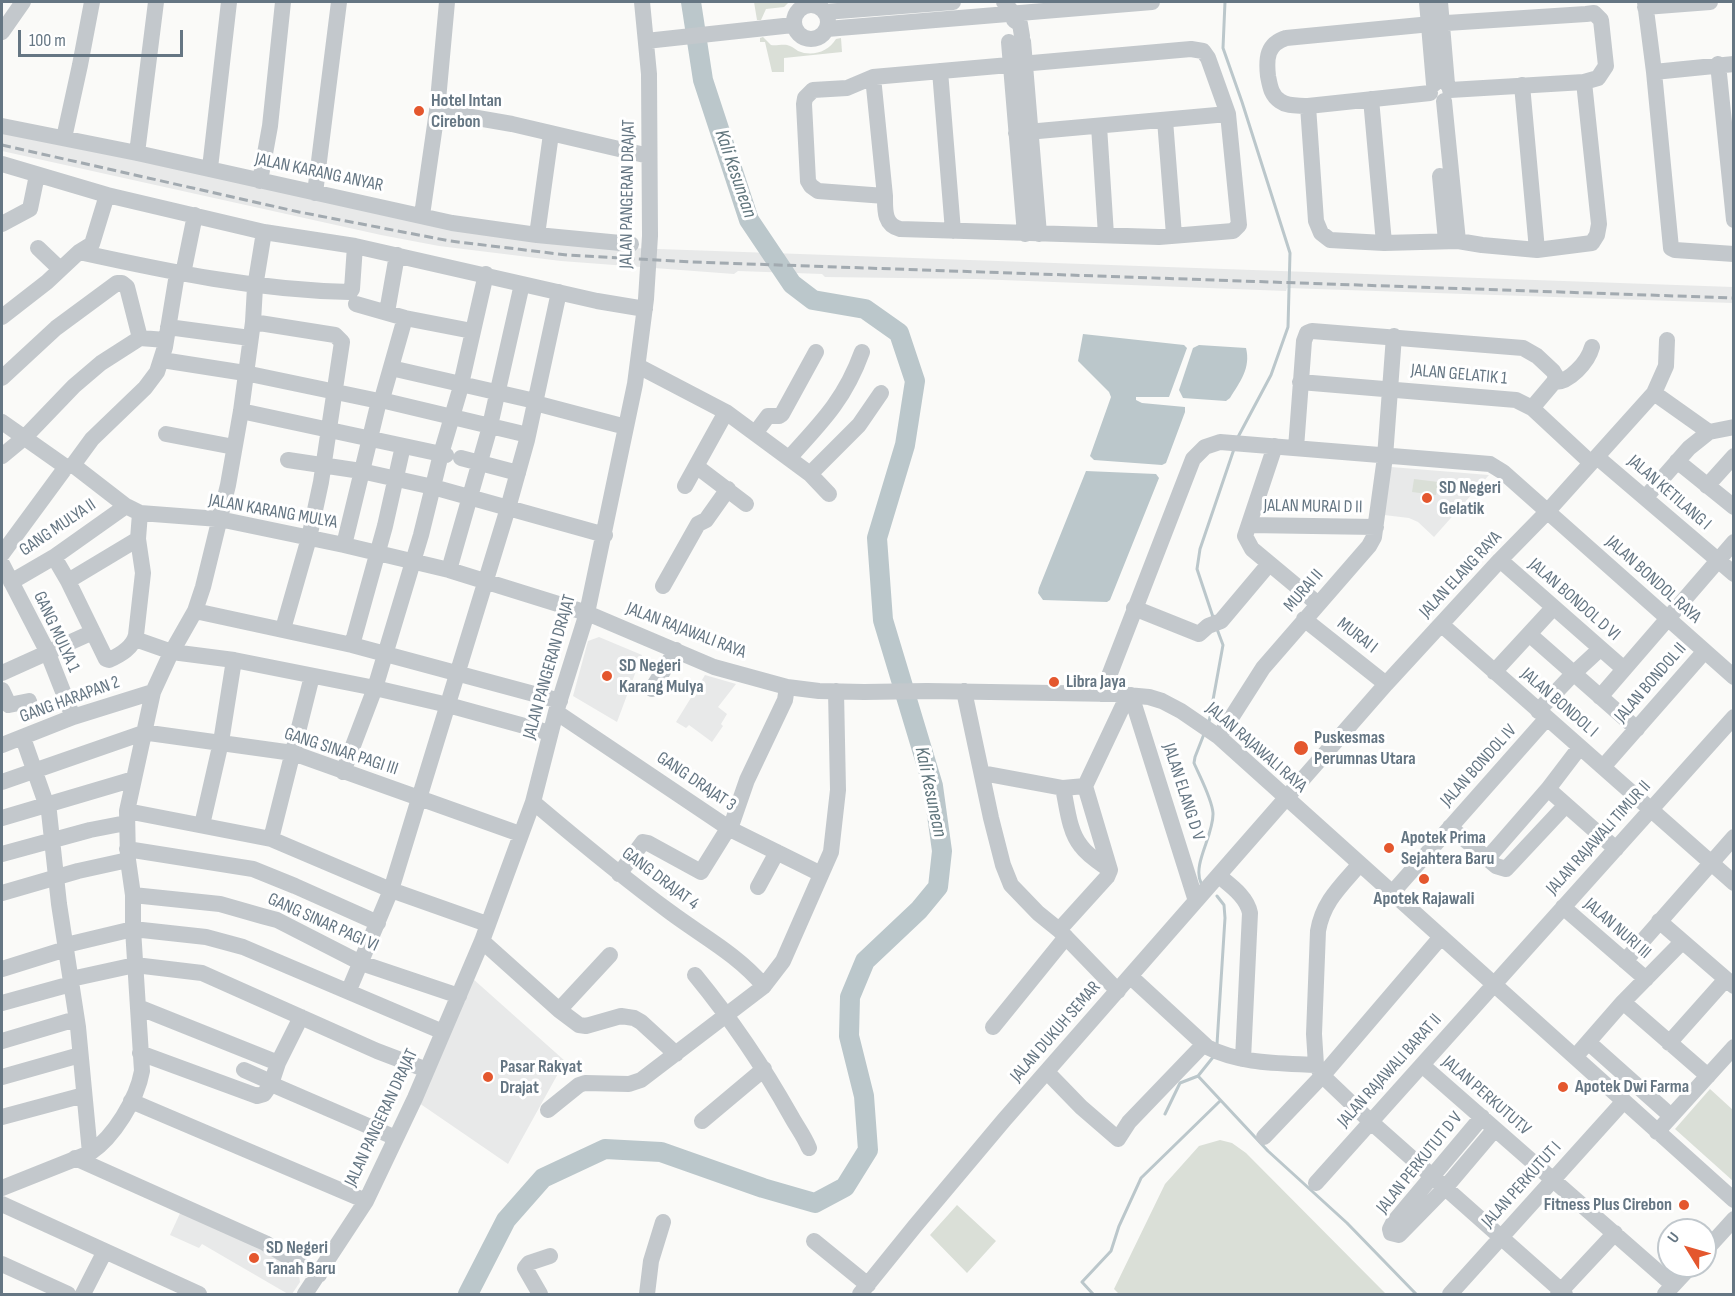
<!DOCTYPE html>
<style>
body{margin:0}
#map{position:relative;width:1735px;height:1296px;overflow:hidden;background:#fafaf8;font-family:"Sofia Sans Condensed",sans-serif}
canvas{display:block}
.frame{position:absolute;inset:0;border:3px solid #657683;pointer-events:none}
.north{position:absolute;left:1657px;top:1218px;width:60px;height:60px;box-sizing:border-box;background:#fff;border:2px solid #c1c8cd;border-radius:50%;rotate:307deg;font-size:16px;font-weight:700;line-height:24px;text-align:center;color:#657683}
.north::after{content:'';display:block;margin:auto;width:21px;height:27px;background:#e4572e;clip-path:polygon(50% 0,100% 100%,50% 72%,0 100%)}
.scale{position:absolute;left:18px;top:30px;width:165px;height:27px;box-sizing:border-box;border:3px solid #657683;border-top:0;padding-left:8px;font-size:18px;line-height:21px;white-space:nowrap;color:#657683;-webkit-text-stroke:4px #fff;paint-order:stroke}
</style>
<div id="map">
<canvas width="1735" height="1296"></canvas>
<div class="frame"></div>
<div class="north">U</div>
<div class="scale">100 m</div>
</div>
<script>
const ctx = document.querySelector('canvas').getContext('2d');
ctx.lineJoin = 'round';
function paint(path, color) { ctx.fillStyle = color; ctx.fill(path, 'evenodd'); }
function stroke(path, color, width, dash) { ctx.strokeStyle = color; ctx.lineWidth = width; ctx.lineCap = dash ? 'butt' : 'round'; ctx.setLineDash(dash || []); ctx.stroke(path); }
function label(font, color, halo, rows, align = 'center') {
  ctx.font = font + ' "Sofia Sans Condensed",sans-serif'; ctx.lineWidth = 6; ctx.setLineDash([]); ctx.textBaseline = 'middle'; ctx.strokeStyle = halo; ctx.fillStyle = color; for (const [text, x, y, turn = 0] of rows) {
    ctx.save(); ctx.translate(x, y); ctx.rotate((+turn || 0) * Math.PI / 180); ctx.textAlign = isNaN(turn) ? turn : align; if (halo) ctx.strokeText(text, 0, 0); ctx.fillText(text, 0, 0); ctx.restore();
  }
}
const built = new Path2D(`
 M 2,131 L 602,247 L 1733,287 L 1733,303 L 1287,288 L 1286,291 L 976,279 L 825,277 L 822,274 L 738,271 L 734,274 L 561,261 L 439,246 L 381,235 L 2,151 Z
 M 1391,467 L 1489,475 L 1434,537 L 1418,522 L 1409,518 L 1384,515 Z
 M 599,637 L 642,655 L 617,722 L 573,696 L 588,641 Z
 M 705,675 L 736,684 L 718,707 L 727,714 L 721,724 L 723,726 L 712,742 L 689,725 L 686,728 L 676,722 Z
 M 472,978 L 565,1061 L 508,1164 L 419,1103 Z
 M 182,1209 L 298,1269 L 300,1282 L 292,1294 L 288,1294 L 202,1244 L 199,1248 L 170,1235 Z`);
const green = new Path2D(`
 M 754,2 L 789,2 L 784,7 L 766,9 L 761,20 L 757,20 Z
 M 763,37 L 771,45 C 777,46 785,43 790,46 C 793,47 795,49 798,51 C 812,57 828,52 836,39 L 841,38 L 842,52 L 784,58 L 784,72 L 772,72 L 765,42 L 760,42 L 760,38 Z
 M 1414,479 L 1438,482 L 1436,495 L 1412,492 Z
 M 1710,1089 L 1733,1110 L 1733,1181 L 1675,1129 Z
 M 1220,1140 L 1232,1143 L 1246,1153 L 1386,1294 L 1119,1294 L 1114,1289 L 1165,1184 L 1199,1146 Z
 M 957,1205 L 996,1241 L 967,1273 L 930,1235 Z`);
const water = new Path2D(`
 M 1083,334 L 1184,345 L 1187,348 L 1169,397 L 1136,397 L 1136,400 L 1142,403 L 1185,407 L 1185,412 L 1166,463 L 1162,465 L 1094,460 L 1090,456 L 1111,397 L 1109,392 L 1078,361 Z
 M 1199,345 L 1246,348 C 1251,368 1240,382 1230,398 L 1226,401 L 1183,398 L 1179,390 L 1193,348 Z
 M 1086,471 L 1156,474 L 1159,478 L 1110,600 L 1107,602 L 1043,600 L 1038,593 L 1039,588 Z`);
const stream = new Path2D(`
 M 1225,2 L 1223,48 L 1242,102 L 1290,253 L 1288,327 L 1271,375 L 1238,437
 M 1213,617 L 1197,569 L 1200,549 L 1234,449
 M 1209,722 L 1223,645 L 1217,629
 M 1201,883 C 1192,864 1214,835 1213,813 C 1212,799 1200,777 1194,763 L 1195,757 L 1204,734
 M 1217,896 L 1224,905 L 1225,918 L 1217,1044
 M 1214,1056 L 1198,1076 L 1268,1151 L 1347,1223 L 1416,1294
 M 1165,1114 L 1180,1083 L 1198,1076
 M 1093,1294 L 1082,1282 L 1111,1251 L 1119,1226 L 1141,1178 L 1220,1101`);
const river = new Path2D(`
 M 468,1294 L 506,1220 L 543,1178 L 605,1149 L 661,1152 L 763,1188 L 815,1203 L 845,1187 L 868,1150 L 864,1096 L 849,1036 L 850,997 L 865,961 L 919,910 L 938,887 L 942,851 L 933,786 L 883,620 L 877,538 L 905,445 L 915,381 L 899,333 L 865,309 L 813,300 L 792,284 L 749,220 L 703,80 L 691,2`);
const minor = new Path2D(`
 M 1004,2 L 1013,13 L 1014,20 L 1020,24 L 1022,36
 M 1427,2 L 1434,84
 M 1440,2 L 1447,84
 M 1645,2 L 1654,72 L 1671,248 L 1675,250 L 1734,254
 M794 22a17 17 0 1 1 34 0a17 17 0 1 1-34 0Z
 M 1645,7 L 1710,2
 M 825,12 L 953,2
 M 827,29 L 1152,2
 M 2,32 L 23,2
 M 646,41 L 793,25
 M 1023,41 L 1039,234
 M 1009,42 L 1025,234
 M 1191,49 L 1203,51 L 1208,58 L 1228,114 L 1239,225 L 1233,231 L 1159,237 L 900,229 C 884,225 885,210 885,196 L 818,191 L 811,186 L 808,181 L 804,104 L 805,98 L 813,90 L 847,88 L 873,77 Z
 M 1718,64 L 1734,220
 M 940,71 L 953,231
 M 1654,72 L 1734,64
 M 873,77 L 885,196
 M 1522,85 L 1537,250
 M 1430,93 L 1308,106 C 1298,105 1288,107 1280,101 C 1271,95 1270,86 1268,76 C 1266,58 1267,44 1286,38 L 1431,24 L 1586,14 L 1594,13 L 1601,20 L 1606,66 L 1598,78 L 1584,82 L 1450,90
 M 1371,99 L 1384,243
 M 1444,101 L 1458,241
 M 1308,106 L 1316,221 L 1321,233 L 1330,240 L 1384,243 L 1458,241 L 1482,245 L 1537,250 L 1592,243 L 1597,235 L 1599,224 L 1584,82
 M 437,111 L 512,124 L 649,156
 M 1165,120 L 1174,235
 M 2,126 L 137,153 L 452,223 L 537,235 L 631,244
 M 1099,126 L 1106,235
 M 1016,133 L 1228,114
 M 64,138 L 80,65 L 92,2
 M 137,153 L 156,2
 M 2,164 L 107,195 L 264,232 L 355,246 L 597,301 L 645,309
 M 210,168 L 229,2
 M 1440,176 L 1446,241
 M 260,181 L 270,126 L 283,2
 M 315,193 L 339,2
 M 422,215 L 437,111 L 447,2
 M 2,224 L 30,209 L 37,175
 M 537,235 L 551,134
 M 38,248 L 60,269
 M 79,252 C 170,272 256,290 350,292 L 352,289 L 355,246
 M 183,274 L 195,215
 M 356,304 L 405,318 L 472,331
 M 387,312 L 397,255
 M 2,317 L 47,282 L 79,252 L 92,244 L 107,195
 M 253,322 L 335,335 L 342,342 L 321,482 L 309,538 L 283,629
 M 168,327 L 250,338
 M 162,360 L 245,373 L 379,401 L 382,399 L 405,318
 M 638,366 L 726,412 L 810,474 L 829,494
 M 391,368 L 535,401
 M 2,378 L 56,328 L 117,283 L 122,283 L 127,287 L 140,338
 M 1300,382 L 1516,400 L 1532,408 L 1590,462
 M 1554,382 C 1569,383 1588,362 1592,347
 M 1654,393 L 1709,432 L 1734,427
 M 381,400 L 528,435
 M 535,403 L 626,427
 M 241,411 L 446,455
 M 2,422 L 66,467
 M 756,432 L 768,416 L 779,416 L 782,414 L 816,352
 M 166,434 L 234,447
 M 1275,446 L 1245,536 L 1252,549 L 1318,604
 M 1296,448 L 1304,341 L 1307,333 L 1312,331 L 1523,348 L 1537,356 L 1553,371 L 1556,376 L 1554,382 L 1532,408
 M 2,456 L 25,437 L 74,386 L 101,363 L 140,338 L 166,340
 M 1597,457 L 1734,574
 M 461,458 L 518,473
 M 789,458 C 822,422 845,399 862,352
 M 288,460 L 361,471 L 433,487 L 605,535
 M 1677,461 L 1734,507
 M 73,465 L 92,439 L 145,388 L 157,372 L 165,347 L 177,274
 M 696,466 L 746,504
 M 810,474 L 859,425 L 881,393
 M 685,486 L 726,412
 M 1707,486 L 1734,456
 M 1645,498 L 1689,448 L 1709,432
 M 1249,525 L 1376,527
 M 344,545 L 379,401
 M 2,554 L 66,467 L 73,465 L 126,506 L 140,513 L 219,519 L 344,545 L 449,570 L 587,613 L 714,667 L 787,687 L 819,691 L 864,692 L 927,691 L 1116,694 L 1149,697 L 1162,701 L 1181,711 L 1219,737 L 1734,1200
 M 54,557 L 68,581 L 106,659 L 109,660 C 120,655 133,648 136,635 L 143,573 L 138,539 L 140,513
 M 1500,560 L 1624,669
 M 2,564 L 47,651 L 73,717
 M 449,570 L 489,430 L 522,284
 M 68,581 L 138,539
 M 11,582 L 54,557 L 126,506
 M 663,586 L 698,524 L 706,520 L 728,489
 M 1134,608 L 1199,634 L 1208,626 L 1221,621 L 1269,564
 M 195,611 L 352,645 L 560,701
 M 1304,619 L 1386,684
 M 1442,625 L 1734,883
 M 1529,634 L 1637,729
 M 135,639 L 172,652 L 234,660 L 375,688 L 448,705 L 550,733
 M 352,645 L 385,526 L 403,446
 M 1494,672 L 1553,608
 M 2,673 L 93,632
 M 652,689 L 676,650
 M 2,690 L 9,705 L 29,701
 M 964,691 L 991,818 L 1003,865 L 1011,885 L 1038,913 L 1059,930 L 1118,991
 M 1102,694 L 1193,459 L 1205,447 L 1220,442 L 1490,464 L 1503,472 L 1734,677
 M 1131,695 L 1196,901
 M 1600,697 L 1734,542
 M 1538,711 L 1573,674 L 1600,649
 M 556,712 L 730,829 L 821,874
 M 1219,737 L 1263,668 L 1369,546 L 1374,537 L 1385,457 L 1394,336
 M 23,738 L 49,812 L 59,904 L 78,1027 L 90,1153
 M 2,745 L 73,717 L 153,692
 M 1603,767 L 1704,652
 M 343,772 L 375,688 L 421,535 L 441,454 L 459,393 L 486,274
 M 982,773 L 1063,788 L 1085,786
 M 2,782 L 143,733 L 149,733 L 293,753 L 520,834
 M 1063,788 C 1067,806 1069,832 1081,846 C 1088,856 1100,863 1110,870
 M 1548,789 L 1616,849
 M 533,802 C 578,840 622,877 670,912 C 702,936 737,954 764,986
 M 127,811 L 271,839 L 391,890 L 487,924
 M 2,818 L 134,779
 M 202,825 L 221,742 L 234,660
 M 1450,827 L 1496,866 L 1506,869 L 1565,806
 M 730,829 L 747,780 L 785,700 L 787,687
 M 271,839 L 312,676
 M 127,849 L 253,869 L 295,886 L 378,923
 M 2,854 L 90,830 L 126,823
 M 1487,859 L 1548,789 L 1580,747
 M 1359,865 C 1340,887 1323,902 1318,931 L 1314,1034 L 1316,1065 L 1319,1070 L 1328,1081 L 1371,1122 L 1565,1294
 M 619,874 L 643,842 L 648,843 L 701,872 L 729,827
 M 1219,876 C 1231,886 1247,897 1250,913 L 1243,1059
 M 758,887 L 777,852
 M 2,893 L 78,871 L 128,860
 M 1392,893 L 1547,718
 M 133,895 L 220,904 L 262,916 L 277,920 L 361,963 L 459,996
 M 1563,907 L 1646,979
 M 1659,921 L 1734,986
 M 1059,930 L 1107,877 L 1110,870 L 1085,786 L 1128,695
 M 482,941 L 559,1010 L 579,1025 L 586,1026 L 621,1016 L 634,1018 L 641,1022 L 676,1054
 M 66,945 L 133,929 L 206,937 L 243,947 L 443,1032
 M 1625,961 L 1734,837
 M 2,969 L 66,949
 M 695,975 C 731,1019 763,1066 791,1116 C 797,1127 804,1136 809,1148
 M 1131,977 L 1207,1047 C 1240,1064 1279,1063 1316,1065
 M 71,979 L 135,965 L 202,973 L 377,1051 L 427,1070
 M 349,990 L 391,890 L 508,508 L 527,440 L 559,292
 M 1623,1002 L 1708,1076
 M 2,1003 L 71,984
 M 138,1007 L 278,1063
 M 559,1010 L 610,955
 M 993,1027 L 1066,937
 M 2,1041 L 76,1019
 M 1588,1042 L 1671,1116
 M 1669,1043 L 1726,979
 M 140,1053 L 257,1096 L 264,1094 L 271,1084 L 278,1063 L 301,1017
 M 1575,1057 L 1623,1002 L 1682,942
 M 1422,1065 L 1673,1285
 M 244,1070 L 271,1082
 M 1047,1072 L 1081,1107 L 1118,1139 L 1129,1122 L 1204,1044
 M 2,1077 L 80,1055
 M 271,1084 L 396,1138
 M 131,1101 L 366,1201
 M 548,1110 L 579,1085 L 585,1083 L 629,1084 L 641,1080 L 763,987 L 783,961 L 831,852 L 838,790 L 836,691
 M 2,1117 L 84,1095
 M 1482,1117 L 1393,1223 L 1390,1229 L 1391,1233 L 1399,1235 L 1445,1188 L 1495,1129
 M 702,1121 L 764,1069
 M 1657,1132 L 1734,1047
 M 1264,1137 L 1323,1075 L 1441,937
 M 75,1158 L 265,1243 L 319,1275
 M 1316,1183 L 1734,717
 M 2,1188 L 90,1153 C 114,1137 137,1099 142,1071 L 133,929 L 133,895 L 128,860 L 127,811 L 153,692 L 170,655 L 195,611 L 203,587 L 228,485 L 241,411 L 253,322 L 255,287 L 264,232
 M 2,1204 L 199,1294
 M 814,1241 L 868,1285
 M 1705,1251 L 1734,1219
 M 2,1264 L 68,1294
 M 83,1294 L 105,1251
 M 305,1294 L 366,1201 L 415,1098 L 482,941 L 533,802 L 556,712 L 587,613 L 635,384 L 646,299 L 650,236 L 649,74 L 642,2
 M 540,1294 L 525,1268 L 529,1263 L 550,1256
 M 647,1294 L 651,1261 L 663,1222
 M 860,1294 L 915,1226 L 1004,1120 L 1386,684 L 1500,560 L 1547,512 L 1654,393 L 1666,366 L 1667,340
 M 1450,1294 L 1624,1101
 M 1558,1294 L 1615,1233
 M 1665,1294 L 1691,1266`);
const rail = new Path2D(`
 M 2,145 L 299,212 L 450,241 L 567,255 L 692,262 L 1734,298`);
const markers = [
 [419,111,6,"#e4572e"],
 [1427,498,6,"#e4572e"],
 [607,676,6,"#e4572e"],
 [1054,682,6,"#e4572e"],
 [1301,748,8,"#e4572e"],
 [1389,848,6,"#e4572e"],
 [1424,879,6,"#e4572e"],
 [488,1077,6,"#e4572e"],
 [1563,1087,6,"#e4572e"],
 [1684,1205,6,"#e4572e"],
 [254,1258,6,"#e4572e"]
];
const poiNames = [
 ["Hotel Intan",431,101],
 ["Cirebon",431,122],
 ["SD Negeri",1439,488],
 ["Gelatik",1439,509],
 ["SD Negeri",619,666],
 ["Karang Mulya",619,687],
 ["Libra Jaya",1066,682],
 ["Puskesmas",1314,738],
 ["Perumnas Utara",1314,759],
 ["Apotek Prima",1401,838],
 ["Sejahtera Baru",1401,859],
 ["Apotek Rajawali",1424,899,"center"],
 ["Pasar Rakyat",500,1067],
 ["Drajat",500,1088],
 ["Apotek Dwi Farma",1575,1087],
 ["Fitness Plus Cirebon",1672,1205,"right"],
 ["SD Negeri",266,1248],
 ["Tanah Baru",266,1269]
];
const streetNames = [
 ["JALAN KARANG ANYAR",319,173,12],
 ["JALAN PANGERAN DRAJAT",628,194,-89],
 ["JALAN GELATIK 1",1459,375,5],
 ["JALAN KETILANG I",1669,493,41],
 ["JALAN MURAI D II",1313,507,1],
 ["JALAN KARANG MULYA",273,512,10],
 ["GANG MULYA II",58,528,-34],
 ["JALAN ELANG RAYA",1461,575,-47],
 ["JALAN BONDOL RAYA",1653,580,42],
 ["MURAI II",1304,591,-49],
 ["JALAN BONDOL D VI",1574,600,41],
 ["JALAN RAJAWALI RAYA",686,631,21],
 ["GANG MULYA 1",56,632,65],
 ["MURAI I",1357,636,38],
 ["JALAN PANGERAN DRAJAT",550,667,-74],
 ["JALAN BONDOL II",1651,683,-49],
 ["GANG HARAPAN 2",70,700,-20],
 ["JALAN BONDOL I",1559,703,41],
 ["JALAN RAJAWALI RAYA",1256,748,41],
 ["GANG SINAR PAGI III",341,752,18],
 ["JALAN BONDOL IV",1479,766,-48],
 ["GANG DRAJAT 3",696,782,34],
 ["JALAN ELANG D V",1183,792,72],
 ["JALAN RAJAWALI TIMUR II",1599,838,-48],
 ["GANG DRAJAT 4",660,879,37],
 ["GANG SINAR PAGI VI",323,923,24],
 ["JALAN NURI III",1617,929,41],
 ["JALAN DUKUH SEMAR",1056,1032,-49],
 ["JALAN RAJAWALI BARAT II",1390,1071,-48],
 ["JALAN PERKUTUT.V",1486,1096,41],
 ["JALAN PANGERAN DRAJAT",382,1118,-65],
 ["JALAN PERKUTUT D V",1420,1163,-51],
 ["JALAN PERKUTUT I",1522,1185,-48]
];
const waterNames = [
 ["Kali Kesunean",735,174,71],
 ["Kali Kesunean",930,792,78]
];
paint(built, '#e8e9e9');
paint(green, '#dadfd7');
paint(water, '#bbc7cb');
stroke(stream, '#bbc7cb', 3);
stroke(river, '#bbc7cb', 20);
stroke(minor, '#c3c8cc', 16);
stroke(rail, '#a2aab0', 3, [9, 4.5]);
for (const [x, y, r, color] of markers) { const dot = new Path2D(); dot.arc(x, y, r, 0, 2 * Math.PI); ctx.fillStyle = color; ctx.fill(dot); stroke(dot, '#fff', 2); }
label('bold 18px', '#657683', '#fff', poiNames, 'left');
label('18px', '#657683', '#fff', streetNames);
label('italic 20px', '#60757c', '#fff', waterNames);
</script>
